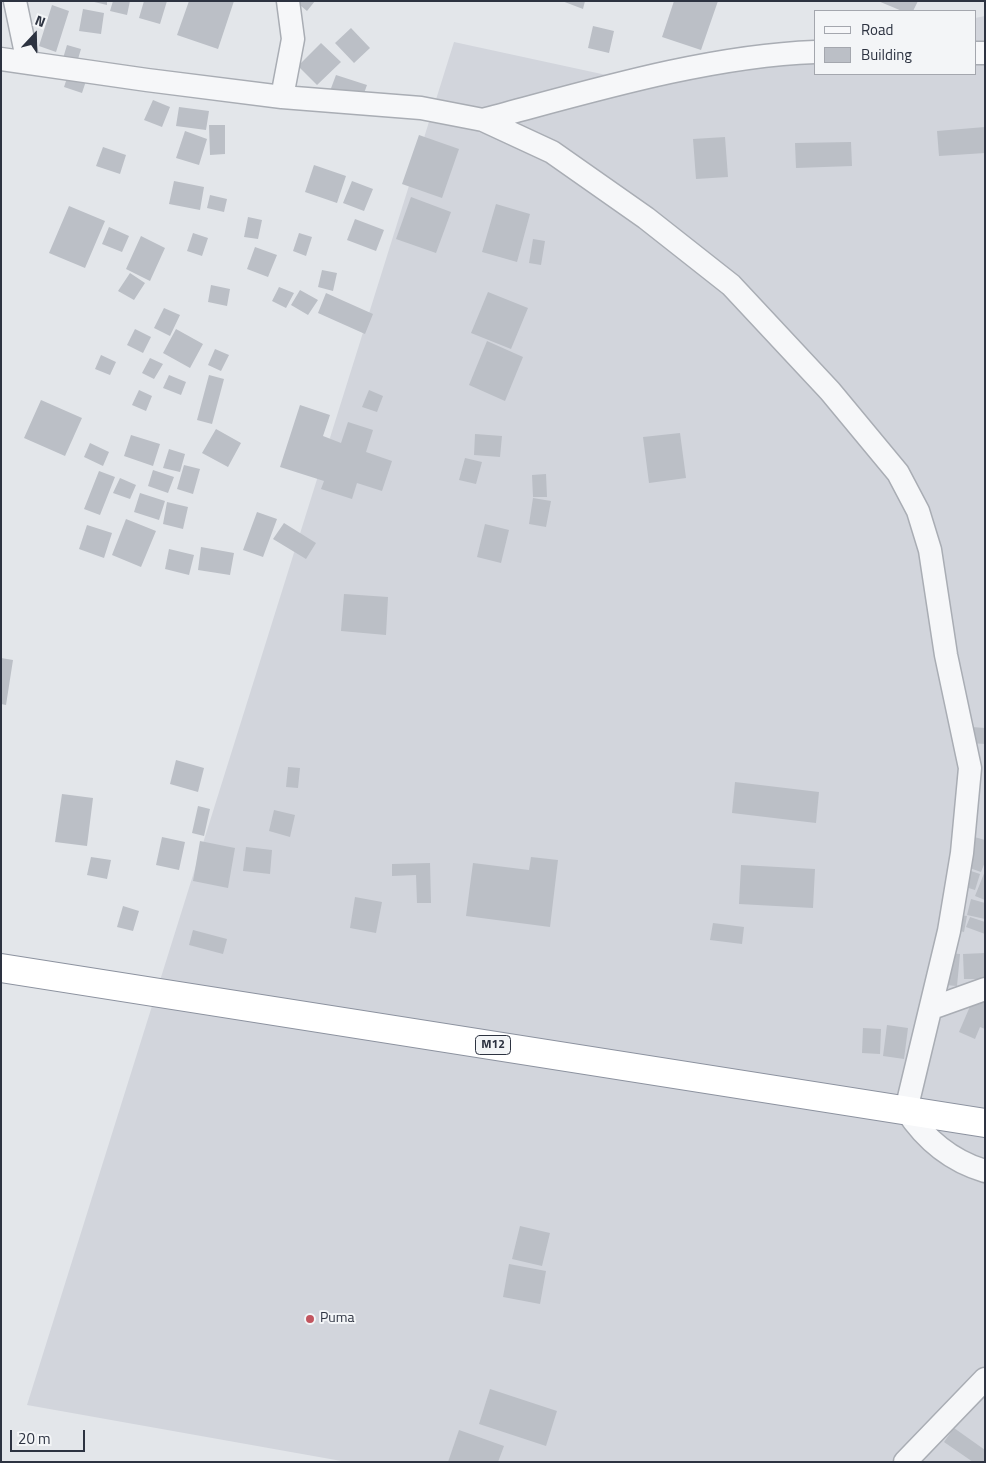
<!DOCTYPE html>
<style>
body{margin:0}
#map{position:relative;width:986px;height:1463px;overflow:hidden;background:#e3e6ea;font-family:"Titillium Web",sans-serif}
canvas{display:block}
.frame{position:absolute;inset:0;border:2px solid #2d3341;pointer-events:none}
.legend{position:absolute;left:814px;top:10px;width:162px;height:65px;box-sizing:border-box;background:#f3f5f7;border:1px solid #a4a7ae;margin:0;padding:6px 9px;list-style:none;font-size:15px;color:#2d3341}
.legend li{display:flex;align-items:center;gap:10px;height:25px}
.legend b{width:25px;border:1px solid #a4a7ae}
.north{position:absolute;left:10px;top:10px;width:50px;height:50px;-webkit-text-stroke:4px #f3f5f7;paint-order:stroke;rotate:21deg;font-size:14px;font-weight:700;line-height:20px;text-align:center;color:#2d3341}
.north::after{content:'';display:block;margin:auto;width:18px;height:22px;background:#2d3341;clip-path:polygon(50% 0,100% 100%,50% 72%,0 100%)}
.scale{position:absolute;left:10px;top:1430px;width:75px;height:22px;box-sizing:border-box;border:2px solid #2d3341;border-top:0;padding-left:6px;font-size:15px;line-height:18px;white-space:nowrap;color:#2d3341;-webkit-text-stroke:4px #f3f5f7;paint-order:stroke}
</style>
<div id="map">
<canvas width="986" height="1463"></canvas>
<div class="frame"></div>
<ul class="legend">
<li><b style="height:6px;background:#f6f7f9"></b>Road</li>
<li><b style="height:14px;background:#bbbfc6"></b>Building</li>
</ul>
<div class="north">N</div>
<div class="scale">20 m</div>
</div>
<script>
const ctx = document.querySelector('canvas').getContext('2d');
ctx.lineJoin = 'round';
function paint(path, color) { ctx.fillStyle = color; ctx.fill(path, 'evenodd'); }
function stroke(path, color, width, dash) { ctx.strokeStyle = color; ctx.lineWidth = width; ctx.lineCap = dash ? 'butt' : 'round'; ctx.setLineDash(dash || []); ctx.stroke(path); }
function label(font, color, halo, rows, align = 'center') {
  ctx.font = font + ' "Titillium Web",sans-serif'; ctx.lineWidth = 4; ctx.setLineDash([]); ctx.textBaseline = 'middle'; ctx.strokeStyle = halo; ctx.fillStyle = color; for (const [text, x, y, turn = 0] of rows) {
    ctx.save(); ctx.translate(x, y); ctx.rotate((+turn || 0) * Math.PI / 180); ctx.textAlign = isNaN(turn) ? turn : align; if (halo) ctx.strokeText(text, 0, 0); ctx.fillText(text, 0, 0); ctx.restore();
  }
}
const built = new Path2D(`
 M 985,16 L 985,1462 L 347,1462 L 27,1405 L 454,42 L 634,81 L 815,46 L 815,74 L 975,74 L 975,18 Z`);
const building = new Path2D(`
 M 90,1 L 107,1 L 107,5 Z
 M 113,1 L 130,1 L 127,15 L 110,11 Z
 M 144,1 L 167,1 L 160,24 L 139,18 Z
 M 189,1 L 234,1 L 218,49 L 177,35 Z
 M 295,1 L 315,1 L 307,11 Z
 M 562,1 L 585,1 L 583,9 Z
 M 674,1 L 718,1 L 701,50 L 662,37 Z
 M 878,1 L 918,1 L 913,11 L 902,11 Z
 M 52,5 L 69,11 L 56,52 L 39,46 Z
 M 83,9 L 104,13 L 101,34 L 79,31 Z
 M 593,26 L 614,31 L 609,53 L 588,48 Z
 M 351,28 L 370,48 L 354,63 L 335,43 Z
 M 321,43 L 341,62 L 317,85 L 298,66 Z
 M 67,45 L 81,49 L 75,69 L 61,65 Z
 M 69,72 L 87,78 L 82,93 L 64,87 Z
 M 336,75 L 367,85 L 358,110 L 327,99 Z
 M 153,100 L 170,107 L 162,127 L 144,120 Z
 M 179,107 L 209,111 L 206,130 L 176,126 Z
 M 209,125 L 225,125 L 225,154 L 210,155 Z
 M 985,127 L 985,153 L 939,156 L 937,131 Z
 M 185,131 L 207,139 L 199,165 L 176,158 Z
 M 419,135 L 459,149 L 442,198 L 402,184 Z
 M 725,137 L 728,177 L 696,179 L 693,139 Z
 M 851,142 L 852,166 L 796,168 L 795,143 Z
 M 103,147 L 126,155 L 120,174 L 96,166 Z
 M 314,165 L 346,176 L 337,203 L 305,192 Z
 M 174,181 L 204,187 L 200,210 L 169,204 Z
 M 352,181 L 373,189 L 364,211 L 343,203 Z
 M 210,195 L 227,199 L 224,212 L 207,208 Z
 M 411,197 L 451,212 L 436,253 L 396,239 Z
 M 496,204 L 530,214 L 517,262 L 482,252 Z
 M 69,206 L 105,221 L 85,268 L 49,253 Z
 M 248,217 L 262,220 L 258,239 L 244,237 Z
 M 355,219 L 384,230 L 376,251 L 347,240 Z
 M 109,227 L 129,236 L 122,252 L 102,244 Z
 M 193,233 L 208,238 L 202,256 L 187,251 Z
 M 299,233 L 312,237 L 306,256 L 293,251 Z
 M 141,236 L 165,248 L 150,281 L 126,269 Z
 M 533,239 L 545,241 L 541,265 L 529,263 Z
 M 255,247 L 277,255 L 268,277 L 247,269 Z
 M 322,270 L 337,273 L 333,291 L 318,287 Z
 M 130,273 L 145,283 L 134,300 L 118,291 Z
 M 211,285 L 230,289 L 227,306 L 208,302 Z
 M 279,287 L 294,293 L 286,308 L 272,301 Z
 M 300,290 L 318,300 L 308,315 L 291,305 Z
 M 488,292 L 528,308 L 511,349 L 471,333 Z
 M 326,293 L 373,314 L 365,334 L 318,313 Z
 M 164,308 L 180,315 L 170,336 L 154,328 Z
 M 135,329 L 151,337 L 143,353 L 127,345 Z
 M 176,329 L 203,344 L 190,368 L 163,353 Z
 M 487,341 L 523,357 L 505,401 L 469,385 Z
 M 215,349 L 229,355 L 221,371 L 208,365 Z
 M 101,355 L 116,362 L 110,375 L 95,369 Z
 M 150,358 L 163,364 L 154,379 L 142,373 Z
 M 169,375 L 186,382 L 181,395 L 163,388 Z
 M 209,375 L 224,379 L 212,424 L 197,420 Z
 M 139,390 L 152,396 L 146,411 L 132,405 Z
 M 369,390 L 383,396 L 377,412 L 362,407 Z
 M 41,400 L 82,418 L 65,456 L 24,438 Z
 M 300,405 L 330,415 L 323,436 L 341,443 L 348,422 L 373,430 L 366,452 L 392,461 L 382,491 L 357,483 L 352,499 L 321,489 L 324,481 L 280,467 Z
 M 216,429 L 241,443 L 228,467 L 202,453 Z
 M 680,433 L 686,478 L 649,483 L 643,437 Z
 M 475,434 L 502,436 L 500,457 L 474,455 Z
 M 131,435 L 160,444 L 153,466 L 124,456 Z
 M 90,443 L 109,452 L 103,466 L 84,457 Z
 M 169,449 L 185,454 L 180,472 L 163,468 Z
 M 465,458 L 482,462 L 476,484 L 459,480 Z
 M 184,465 L 200,469 L 193,494 L 177,489 Z
 M 153,470 L 174,477 L 168,493 L 148,486 Z
 M 99,471 L 115,477 L 100,515 L 84,509 Z
 M 546,474 L 547,497 L 533,497 L 532,475 Z
 M 120,478 L 136,485 L 130,499 L 113,493 Z
 M 140,493 L 165,501 L 159,520 L 134,512 Z
 M 533,498 L 551,501 L 546,527 L 529,524 Z
 M 167,502 L 188,507 L 183,529 L 163,524 Z
 M 257,512 L 277,519 L 263,557 L 243,550 Z
 M 126,519 L 156,531 L 141,567 L 112,555 Z
 M 284,523 L 316,543 L 306,559 L 273,539 Z
 M 485,524 L 509,530 L 501,563 L 477,557 Z
 M 87,525 L 112,533 L 104,558 L 79,549 Z
 M 201,547 L 234,553 L 230,575 L 198,570 Z
 M 169,549 L 194,555 L 189,575 L 165,569 Z
 M 344,594 L 388,597 L 386,635 L 341,631 Z
 M 1,658 L 13,660 L 6,705 L 1,704 Z
 M 959,726 L 985,728 L 985,744 L 957,742 Z
 M 176,760 L 204,768 L 198,792 L 170,784 Z
 M 288,767 L 300,768 L 298,788 L 286,787 Z
 M 735,782 L 819,792 L 816,823 L 732,813 Z
 M 62,794 L 93,798 L 87,846 L 55,842 Z
 M 198,806 L 210,809 L 204,836 L 192,833 Z
 M 274,810 L 295,815 L 290,837 L 269,831 Z
 M 971,836 L 985,840 L 985,862 L 981,872 L 961,865 Z
 M 162,837 L 185,842 L 179,870 L 156,865 Z
 M 200,841 L 235,848 L 228,888 L 193,881 Z
 M 246,847 L 272,850 L 270,874 L 243,871 Z
 M 91,857 L 111,860 L 107,879 L 87,875 Z
 M 531,857 L 558,860 L 550,927 L 466,916 L 473,863 L 529,870 Z
 M 430,863 L 431,903 L 417,903 L 416,875 L 392,876 L 392,864 Z
 M 741,865 L 815,869 L 813,908 L 739,904 Z
 M 965,869 L 980,874 L 975,890 L 959,885 Z
 M 985,871 L 985,900 L 975,896 Z
 M 355,897 L 382,902 L 376,933 L 350,928 Z
 M 971,899 L 985,903 L 985,919 L 967,915 Z
 M 123,906 L 139,911 L 133,931 L 117,927 Z
 M 953,914 L 967,916 L 964,932 L 951,929 Z
 M 970,917 L 985,922 L 985,934 L 966,927 Z
 M 713,923 L 744,927 L 742,944 L 710,940 Z
 M 193,930 L 227,939 L 223,954 L 189,945 Z
 M 948,953 L 960,954 L 957,986 L 945,985 Z
 M 985,953 L 985,979 L 964,979 L 963,954 Z
 M 974,997 L 985,1001 L 985,1029 L 980,1027 L 975,1039 L 959,1032 Z
 M 887,1025 L 908,1028 L 904,1059 L 883,1056 Z
 M 863,1028 L 881,1029 L 880,1054 L 862,1053 Z
 M 520,1226 L 550,1233 L 542,1266 L 512,1259 Z
 M 509,1264 L 546,1271 L 540,1304 L 503,1297 Z
 M 490,1389 L 557,1411 L 546,1446 L 479,1424 Z
 M 954,1428 L 985,1450 L 985,1462 L 973,1462 L 944,1442 Z
 M 459,1430 L 504,1446 L 498,1462 L 448,1462 Z`);
const minor = new Path2D(`
 M 15,1 L 28,63
 M 975,53 L 985,53
 M 1,59 L 147,80 L 282,97 L 421,108 L 483,120 L 552,152 L 646,218 L 731,285 L 830,391 L 898,473 L 918,511 L 930,550 L 946,655 L 970,768 L 962,853 L 949,931 L 906,1110 C 925,1139 951,1161 985,1171
 M 282,97 L 293,39 L 288,1
 M 483,120 C 588,92 706,56 815,52
 M 932,1008 L 985,989
 M 905,1462 L 985,1379`);
const trunk = new Path2D(`
 M 1,968 L 985,1123`);
const markers = [
 [310,1319,5,"#c2555f"]
];
const shields = [
 [493,1045,35]
];
const shieldNames = [
 ["M12",493,1045]
];
const poiNames = [
 ["Puma",320,1319]
];
paint(built, '#d2d5dc');
paint(building, '#bbbfc6');
stroke(minor, '#a9adb4', 25);
stroke(trunk, '#8c929f', 30);
stroke(minor, '#f6f7f9', 22);
stroke(trunk, '#fff', 28);
for (const [x, y, r, color] of markers) { const dot = new Path2D(); dot.arc(x, y, r, 0, 2 * Math.PI); ctx.fillStyle = color; ctx.fill(dot); stroke(dot, '#f3f5f7', 2); }
for (const [x, y, w] of shields) { const box = new Path2D(); box.roundRect(x - w / 2, y - 9.5, w, 19, 4); ctx.fillStyle = '#f3f5f7'; ctx.fill(box); stroke(box, '#2d3341', 1); }
label('bold 12px', '#2d3341', null, shieldNames);
label('14px', '#2d3341', '#f3f5f7', poiNames, 'left');
</script>
